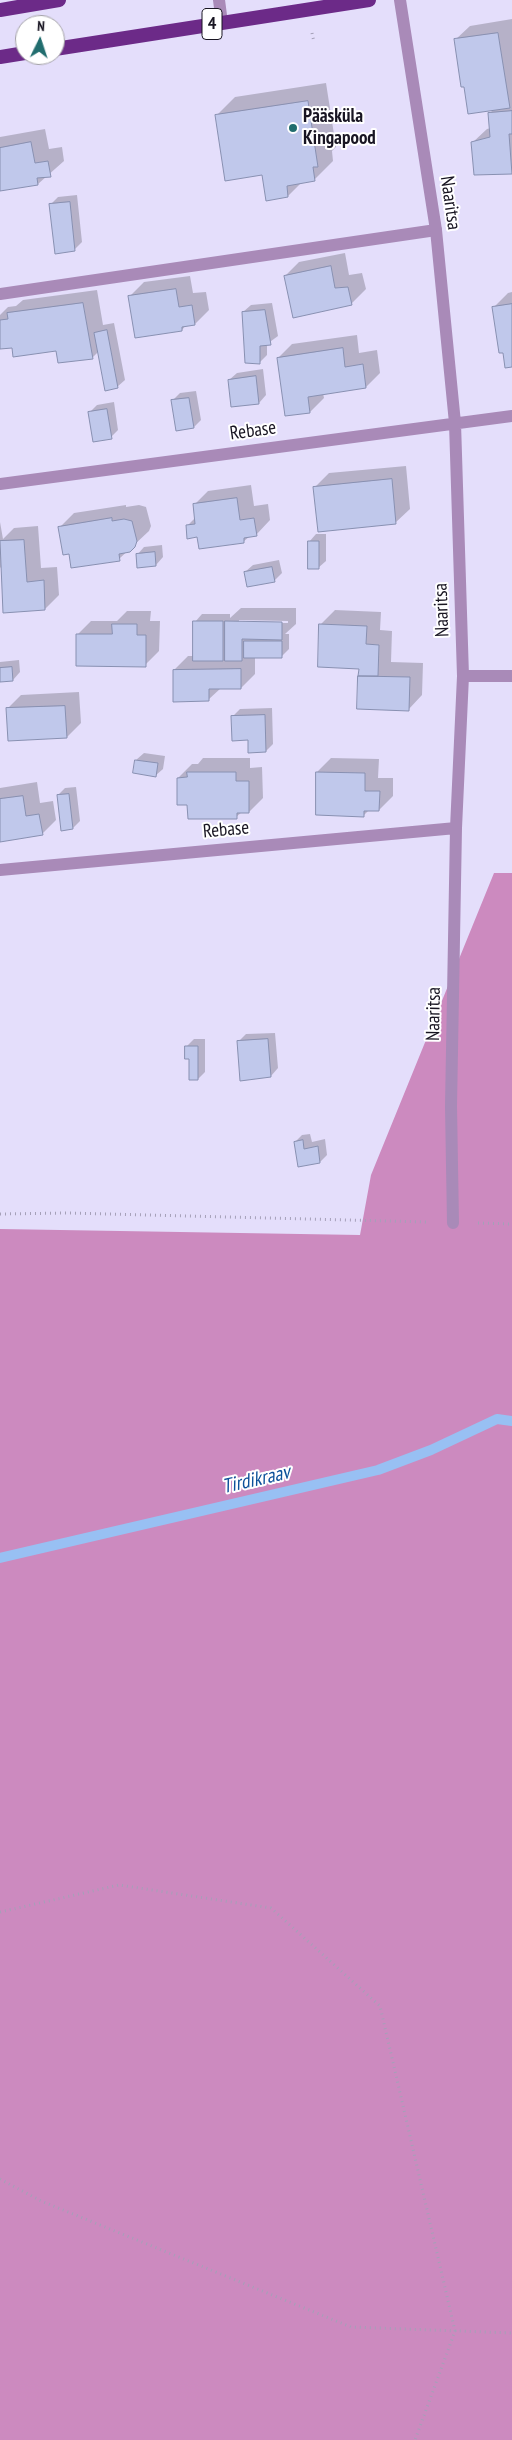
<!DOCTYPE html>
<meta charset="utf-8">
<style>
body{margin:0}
#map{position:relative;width:512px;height:2440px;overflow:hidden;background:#e4defb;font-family:"PT Sans Narrow",sans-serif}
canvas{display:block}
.north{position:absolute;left:15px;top:15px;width:50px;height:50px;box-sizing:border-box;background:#fff;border:1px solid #a3a1a7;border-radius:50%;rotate:4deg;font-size:14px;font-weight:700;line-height:20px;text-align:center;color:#181522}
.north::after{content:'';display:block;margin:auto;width:18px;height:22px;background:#216d6e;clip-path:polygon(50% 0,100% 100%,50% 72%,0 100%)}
</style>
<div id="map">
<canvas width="512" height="2440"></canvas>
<div class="north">N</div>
</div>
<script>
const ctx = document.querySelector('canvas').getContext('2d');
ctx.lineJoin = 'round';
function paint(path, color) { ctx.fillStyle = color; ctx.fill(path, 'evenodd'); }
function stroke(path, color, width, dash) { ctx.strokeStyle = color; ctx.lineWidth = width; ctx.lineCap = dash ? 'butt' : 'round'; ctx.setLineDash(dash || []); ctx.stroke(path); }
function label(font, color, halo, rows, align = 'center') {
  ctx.font = font + ' "PT Sans Narrow",sans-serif'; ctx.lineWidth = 4; ctx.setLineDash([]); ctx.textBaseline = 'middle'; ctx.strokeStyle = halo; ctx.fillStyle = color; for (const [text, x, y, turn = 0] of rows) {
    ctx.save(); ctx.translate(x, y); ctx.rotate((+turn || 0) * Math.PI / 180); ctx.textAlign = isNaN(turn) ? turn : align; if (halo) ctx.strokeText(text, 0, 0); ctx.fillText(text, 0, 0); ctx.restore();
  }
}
const forest = new Path2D(`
 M 494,873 L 512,873 L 512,2440 L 0,2440 L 0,1229 L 360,1235 L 371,1175 Z`);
const shadow = new Path2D(`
 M 512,19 L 512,172 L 511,173 L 472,143 L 487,129 L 491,128 L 489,114 L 494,109 L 455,40 L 470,26 Z
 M 326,83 L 336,147 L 332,151 L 333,161 L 314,180 L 302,182 L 288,196 L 263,174 L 216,116 L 235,97 Z
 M 45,129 L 49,149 L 62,147 L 64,161 L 38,184 L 0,190 L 0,137 Z
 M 77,195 L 82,242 L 74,250 L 51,204 L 58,197 Z
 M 345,253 L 349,275 L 362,273 L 366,289 L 351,304 L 285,276 L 299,262 Z
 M 190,276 L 193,293 L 206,292 L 209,310 L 195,324 L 186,325 L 182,330 L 130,296 L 144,282 Z
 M 97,290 L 103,325 L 114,323 L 125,380 L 117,387 L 99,351 L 92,358 L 57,350 L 13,347 L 0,348 L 0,315 L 8,307 L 16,306 L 23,300 Z
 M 512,292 L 512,365 L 494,307 L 508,293 Z
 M 272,303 L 278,336 L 267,344 L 267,355 L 260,362 L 243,312 L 251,305 Z
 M 357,335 L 359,353 L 377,350 L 380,373 L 366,387 L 323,393 L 324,398 L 310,412 L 278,358 L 292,344 Z
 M 263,369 L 266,395 L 259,403 L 229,380 L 237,373 Z
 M 196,391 L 201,420 L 194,427 L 172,401 L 180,393 Z
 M 114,402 L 118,430 L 111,437 L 89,413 L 97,405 Z
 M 406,466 L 410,509 L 395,523 L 315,487 L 329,473 Z
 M 251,485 L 254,506 L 268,504 L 270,520 L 256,535 L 250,536 L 243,542 L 198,536 L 187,526 L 196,517 L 194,505 L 208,491 Z
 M 126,505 L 126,507 L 139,505 L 146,507 L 151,526 L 149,531 L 119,559 L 70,553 L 60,527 L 74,513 Z
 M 0,522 L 3,539 L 14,528 L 38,526 L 41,568 L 57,567 L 59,595 L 45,609 L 1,567 L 0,568 Z
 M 316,534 L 326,534 L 326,561 L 318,568 L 309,542 Z
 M 162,545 L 163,557 L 156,565 L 137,555 L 144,547 Z
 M 279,560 L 282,573 L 274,581 L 245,572 L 253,565 Z
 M 241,608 L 296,608 L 296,624 L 285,634 L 289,634 L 289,649 L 281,657 L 255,656 L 255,674 L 241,688 L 221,688 L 208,700 L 174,670 L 188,656 L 194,656 L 195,622 L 202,614 L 230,614 L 230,618 ZM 239,620 L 288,621 L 288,623 L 239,623 Z
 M 335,610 L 381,612 L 380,630 L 392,631 L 391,662 L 423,663 L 422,695 L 408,710 L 359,708 L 360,668 L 321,624 Z
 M 127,611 L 151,611 L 150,621 L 160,621 L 159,651 L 145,665 L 77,635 L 91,621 L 117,621 Z
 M 19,660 L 20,672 L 13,680 L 0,681 L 0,662 Z
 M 79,692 L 81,723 L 67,737 L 7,709 L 21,695 Z
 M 272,708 L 273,744 L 266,751 L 233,716 L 240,709 Z
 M 144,753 L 165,756 L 163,769 L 155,776 L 136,760 Z
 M 203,758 L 250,758 L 250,768 L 262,767 L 263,798 L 249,812 L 242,812 L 236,817 L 189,803 L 178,778 L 192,764 L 198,764 Z
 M 331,758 L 379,759 L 378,778 L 393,778 L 393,796 L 379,810 L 369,810 L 364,815 L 317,772 Z
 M 37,782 L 40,803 L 53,801 L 56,820 L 42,834 L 0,841 L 0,788 Z
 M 76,787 L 80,821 L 73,828 L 58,795 L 65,788 Z
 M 275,1033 L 278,1068 L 271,1076 L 238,1042 L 246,1034 Z
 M 194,1039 L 205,1039 L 205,1072 L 198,1079 L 186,1047 Z
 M 310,1134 L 312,1142 L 325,1139 L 327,1155 L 320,1162 L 295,1142 L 302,1135 Z`);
const stream = new Path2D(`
 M 0,1558 L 378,1470 L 431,1450 L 497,1419 L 512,1421`);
const building = new Path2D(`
 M 498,33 L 510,108 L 468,114 L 464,87 L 461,87 L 454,39 Z
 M 308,101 L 318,167 L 313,167 L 315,181 L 287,186 L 288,197 L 266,201 L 262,175 L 225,181 L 215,115 Z
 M 512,111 L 512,134 L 509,134 L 512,174 L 474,175 L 471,142 L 490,137 L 488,113 Z
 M 31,142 L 35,163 L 48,161 L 51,177 L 37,178 L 38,185 L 0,191 L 0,148 Z
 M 70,202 L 75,251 L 55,254 L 49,204 Z
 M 331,266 L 335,288 L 348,287 L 352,305 L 293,318 L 284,276 Z
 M 176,289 L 179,307 L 192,305 L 195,325 L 182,327 L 182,331 L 135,338 L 128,296 Z
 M 83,303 L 93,359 L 58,363 L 56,351 L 13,357 L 12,348 L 0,349 L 0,320 L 8,319 L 7,313 Z
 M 512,304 L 512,367 L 505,368 L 503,353 L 499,353 L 492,307 Z
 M 265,310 L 271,345 L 260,346 L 260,364 L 245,363 L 242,312 Z
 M 107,330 L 118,388 L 105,391 L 94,333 Z
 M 343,348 L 345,367 L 363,364 L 366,388 L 308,397 L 310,413 L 285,416 L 277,358 Z
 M 256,376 L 259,404 L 231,407 L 228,380 Z
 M 189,398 L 194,428 L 176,431 L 171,400 Z
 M 107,409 L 112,439 L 93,442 L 88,412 Z
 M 392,479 L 396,524 L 318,532 L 313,487 Z
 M 237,498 L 240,520 L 254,518 L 257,536 L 244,538 L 244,543 L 199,549 L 197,537 L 187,539 L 186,525 L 195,524 L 193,504 Z
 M 112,518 L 112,521 L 124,519 L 132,521 L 137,541 L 135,547 L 130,552 L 119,554 L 120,561 L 71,568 L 69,554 L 63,555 L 58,527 Z
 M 24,540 L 27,582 L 44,580 L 45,610 L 3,613 L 0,541 Z
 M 308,541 L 319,541 L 319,569 L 308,569 Z
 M 155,552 L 156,566 L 137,568 L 136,554 Z
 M 272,567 L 275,582 L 247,587 L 244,572 Z
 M 193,621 L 223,621 L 223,661 L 193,661 Z
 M 225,621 L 282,622 L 282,640 L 242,639 L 242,661 L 225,661 Z
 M 112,624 L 137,624 L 137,635 L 146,635 L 146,667 L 76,666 L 76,634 L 112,634 Z
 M 319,624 L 367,626 L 366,644 L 379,645 L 378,676 L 358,676 L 359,669 L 318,667 Z
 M 244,641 L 282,641 L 282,658 L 244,658 Z
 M 12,667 L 13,681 L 0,682 L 0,668 Z
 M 241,669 L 241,689 L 209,689 L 209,701 L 173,702 L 173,670 Z
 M 358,676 L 410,677 L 409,711 L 357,709 Z
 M 65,706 L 67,738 L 8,741 L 6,708 Z
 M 265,715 L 266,752 L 248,753 L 248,740 L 232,741 L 231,716 Z
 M 135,760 L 158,763 L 156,777 L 133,773 Z
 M 187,772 L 236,772 L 236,781 L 249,781 L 249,813 L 237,813 L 237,819 L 188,819 L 187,805 L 177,805 L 177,778 L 187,777 Z
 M 316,772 L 365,773 L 365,791 L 380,791 L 379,811 L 364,811 L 364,817 L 316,815 Z
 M 69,794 L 73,829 L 61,831 L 57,795 Z
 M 23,796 L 26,816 L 39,814 L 43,835 L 0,842 L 0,799 Z
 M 268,1039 L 271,1077 L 240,1081 L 237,1041 Z
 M 185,1046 L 198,1046 L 198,1080 L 189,1080 L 189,1059 L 185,1059 Z
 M 303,1140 L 304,1149 L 318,1146 L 320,1163 L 298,1167 L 294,1142 Z`);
const path = new Path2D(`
 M 312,33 L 314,42
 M 0,1214 L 68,1213 L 429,1222
 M 478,1223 L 512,1224
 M 0,1912 L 119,1885 L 271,1908 L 380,2006 L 455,2331 L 415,2440
 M 0,2179 L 41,2201 L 351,2327 L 512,2333`);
const service = new Path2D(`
 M 0,294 L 436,230`);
const minor = new Path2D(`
 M 219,0 L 222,23
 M 400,0 L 436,230 L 455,423 L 463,676 L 456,828 L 451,1106 L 453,1223
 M 0,484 L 512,416
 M 463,676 L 512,676
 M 0,870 L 456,828`);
const trunk = new Path2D(`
 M 0,10 L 59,0
 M 55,49 L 369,0
 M 0,57 L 25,53`);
const markers = [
 [293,128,5,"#216d6e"]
];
const shields = [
 [212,24,20]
];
const shieldNames = [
 ["4",212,24]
];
const poiNames = [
 ["Pääsküla",303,117],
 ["Kingapood",303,139]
];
const streetNames = [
 ["Naaritsa",450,203,82],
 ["Rebase",253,431,-8],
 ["Naaritsa",442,610,-92],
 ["Rebase",226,830,-5],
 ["Naaritsa",434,1014,-89]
];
const waterNames = [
 ["Tirdikraav",256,1480,-13]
];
paint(forest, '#cc8abf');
paint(shadow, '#0003');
stroke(stream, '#98c0f3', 10);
paint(building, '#c0c8eb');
stroke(building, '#8890b1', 1);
stroke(path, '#a5a0b8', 3, [1, 4]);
stroke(service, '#a98ab8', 12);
stroke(minor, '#a98ab8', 12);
stroke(trunk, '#6c2a88', 14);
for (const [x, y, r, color] of markers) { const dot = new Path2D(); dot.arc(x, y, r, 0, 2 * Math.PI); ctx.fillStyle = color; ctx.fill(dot); stroke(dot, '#fff', 2); }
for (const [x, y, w] of shields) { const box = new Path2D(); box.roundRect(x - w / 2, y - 15.5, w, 31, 4); ctx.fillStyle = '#fff'; ctx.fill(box); stroke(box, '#181522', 1); }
label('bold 18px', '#181522', null, shieldNames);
label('bold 19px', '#181522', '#fff', poiNames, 'left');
label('19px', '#181522', '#fff', streetNames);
label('italic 20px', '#0d519a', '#fff', waterNames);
</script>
